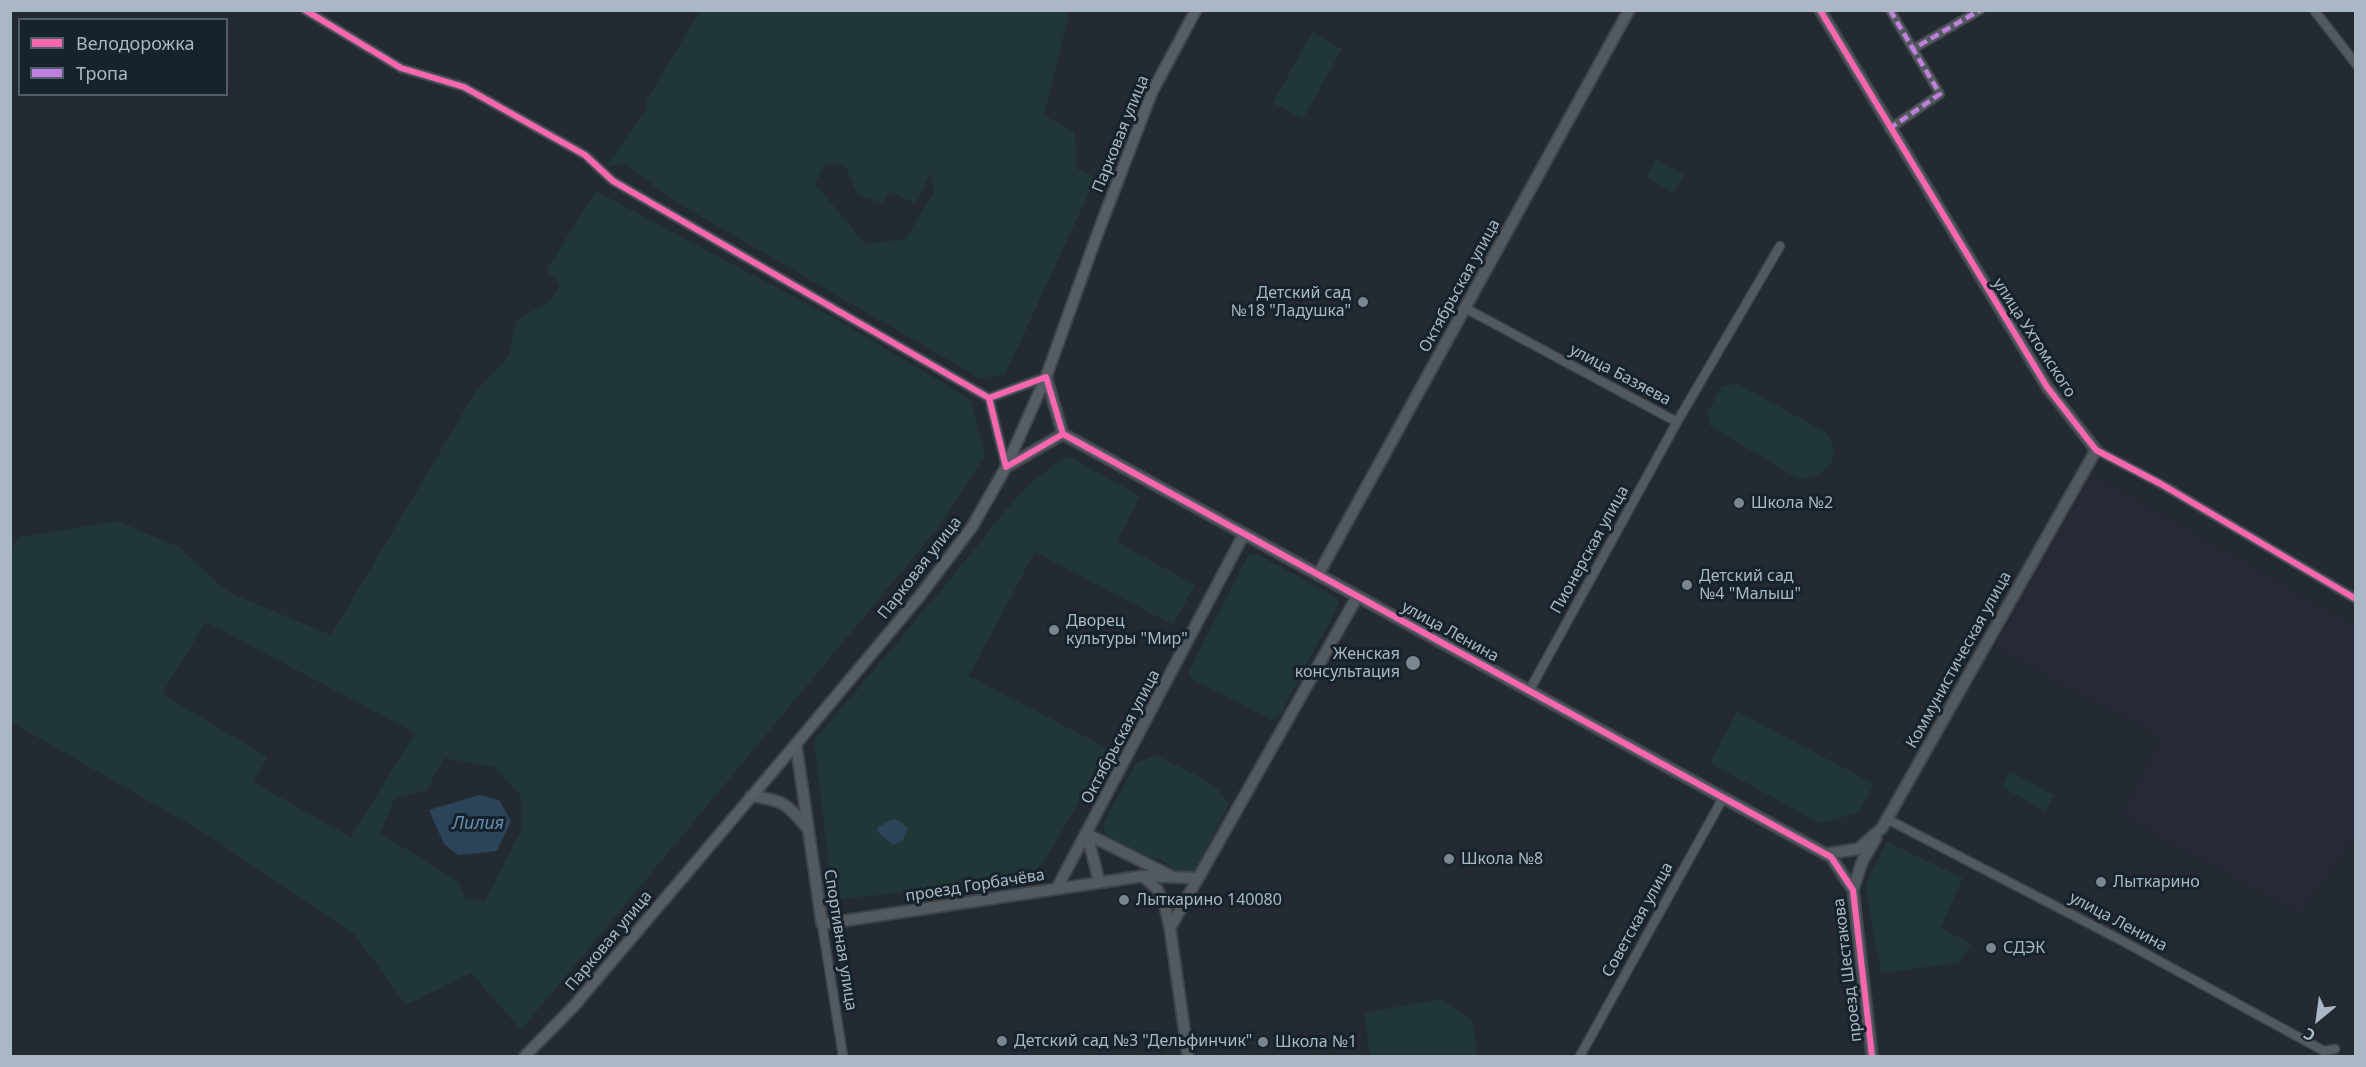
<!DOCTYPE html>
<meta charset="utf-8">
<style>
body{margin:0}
#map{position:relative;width:2366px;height:1067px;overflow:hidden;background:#232a31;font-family:"Noto Sans",sans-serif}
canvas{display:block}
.frame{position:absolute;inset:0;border:12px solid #aab8c5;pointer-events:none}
.legend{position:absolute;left:18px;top:18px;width:210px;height:78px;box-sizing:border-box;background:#16222c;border:2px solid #515e69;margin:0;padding:8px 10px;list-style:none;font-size:18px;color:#aab8c5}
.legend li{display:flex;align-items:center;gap:12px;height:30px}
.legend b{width:30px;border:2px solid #515e69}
.north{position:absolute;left:2288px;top:989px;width:60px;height:60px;-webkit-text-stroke:4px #16222c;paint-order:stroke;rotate:209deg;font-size:16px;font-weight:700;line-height:24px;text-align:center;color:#aab8c5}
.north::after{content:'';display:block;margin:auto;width:21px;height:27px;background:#aab8c5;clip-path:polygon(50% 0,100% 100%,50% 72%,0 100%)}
</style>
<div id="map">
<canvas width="2366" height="1067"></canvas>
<div class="frame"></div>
<ul class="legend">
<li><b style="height:8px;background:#f766af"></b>Велодорожка</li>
<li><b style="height:8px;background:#c07fdc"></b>Тропа</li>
</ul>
<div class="north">С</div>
</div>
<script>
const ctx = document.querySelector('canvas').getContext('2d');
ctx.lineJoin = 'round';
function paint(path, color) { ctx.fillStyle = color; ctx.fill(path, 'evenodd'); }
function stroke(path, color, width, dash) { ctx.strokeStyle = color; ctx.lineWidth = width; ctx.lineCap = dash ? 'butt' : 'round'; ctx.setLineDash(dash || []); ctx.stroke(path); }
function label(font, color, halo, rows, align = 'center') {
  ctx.font = font + ' "Noto Sans",sans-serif'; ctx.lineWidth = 6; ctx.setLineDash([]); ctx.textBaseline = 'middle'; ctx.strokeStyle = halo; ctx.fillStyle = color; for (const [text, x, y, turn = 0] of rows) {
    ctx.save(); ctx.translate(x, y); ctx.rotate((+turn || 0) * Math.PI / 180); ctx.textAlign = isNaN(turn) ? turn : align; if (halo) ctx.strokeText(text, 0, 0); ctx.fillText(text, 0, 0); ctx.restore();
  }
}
const medical = new Path2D(`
 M 2092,474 L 2355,627 L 2355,836 L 2300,913 L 2121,815 L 2163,738 L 1995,647 Z`);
const green = new Path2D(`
 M 1070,10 L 1044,115 L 1075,133 L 1077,169 L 1096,177 L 1005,375 L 979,378 L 671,199 L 626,164 L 606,166 L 647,108 L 647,99 L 700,11 ZM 826,163 L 845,166 L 858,195 L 882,203 L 890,192 L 916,204 L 931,172 L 934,193 L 905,239 L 865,244 L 815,183 Z
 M 1312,32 L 1342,49 L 1303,119 L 1273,103 Z
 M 1656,159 L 1684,175 L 1674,193 L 1646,177 Z
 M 596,191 L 843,323 L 971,400 L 985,455 L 938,528 L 521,1030 L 471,973 L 406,1005 L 355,935 L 208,835 L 11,722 L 11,550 L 18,537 L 117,521 L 179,547 L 228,592 L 331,635 L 476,391 L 509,355 L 516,321 L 551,300 L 560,285 L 546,270 ZM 206,622 L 415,733 L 351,837 L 253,782 L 268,757 L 162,694 ZM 444,758 L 494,767 L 520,795 L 522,828 L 485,901 L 466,899 L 458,881 L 380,833 L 395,798 L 427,790 Z
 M 1738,384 L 1826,432 C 1845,459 1828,476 1799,479 L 1710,426 L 1707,413 L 1722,386 Z
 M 1068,456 L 1140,496 L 1117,542 L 1195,585 L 1173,625 L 1035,552 L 969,676 L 1109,749 L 1043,864 L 1022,879 L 833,900 L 814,741 C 863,683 912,625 961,566 C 996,525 1020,483 1068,456 Z
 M 1257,554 L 1337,598 L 1339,604 L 1280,715 L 1272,720 L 1192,679 L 1188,672 L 1248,555 Z
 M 1737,711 L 1874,784 L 1859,812 L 1821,824 L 1710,763 Z
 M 1155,755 C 1176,766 1220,782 1229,804 L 1195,871 L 1181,874 L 1161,860 L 1117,848 L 1105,839 L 1104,822 L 1136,763 Z
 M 2010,771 L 2054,795 L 2045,811 L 2002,787 Z
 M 1887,842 L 1963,878 L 1941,928 L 1971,944 L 1959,963 L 1881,973 L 1865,886 Z
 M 1440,999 L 1473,1020 L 1477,1056 L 1370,1056 L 1364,1013 Z`);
const water = new Path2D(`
 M 479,795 L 499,800 L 511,821 L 497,851 L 458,855 L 444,844 L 429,810 Z
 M 894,819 L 900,821 L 908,829 L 903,840 L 893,845 L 877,831 L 878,827 Z`);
const minor = new Path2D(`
 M 305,10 L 401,68 L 464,87 L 585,155 L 613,181 L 989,398 L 1006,467
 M 1890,10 L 1913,49
 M 2314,10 L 2356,64
 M 1889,129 L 1940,94 L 1913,49 L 1980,10
 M 1465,308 L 1677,422 L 1780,246
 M 989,398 L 1046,377
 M 2096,450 L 2161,484 L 2356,599
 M 1529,691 L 1677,422
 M 1887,819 L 2117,938 L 2324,1051 L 2335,1049
 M 822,924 L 843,1056
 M 1580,1056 L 1723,798`);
const tertiary = new Path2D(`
 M 1820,10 L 2047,387 L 2096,450 L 1882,828 L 1858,849 L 1825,854
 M 1046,377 L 1063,434 L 1831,857 L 1853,890 L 1872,1056
 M 1006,467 L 1063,434
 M 1318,575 L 1629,10
 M 796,744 L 822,924 L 1143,876 L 1157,889 L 1164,902 L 1170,928 L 1188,1056
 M 751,796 C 784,800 787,804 808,829
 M 1087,834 L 1173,877
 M 1087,834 L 1099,881
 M 1143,876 L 1198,878
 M 1057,888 L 1244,534
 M 1853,890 L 1862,862 L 1876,838
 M 1170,928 L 1357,597`);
const secondary = new Path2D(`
 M 525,1056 L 574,1006 L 796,744 L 919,597 L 972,527 L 1006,467 L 1046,377 L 1097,235 L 1152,92 L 1196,10`);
const quiet = new Path2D(`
 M 1890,10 L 1913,49
 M 1889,129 L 1940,94 L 1913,49 L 1980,10`);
const cycleway = new Path2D(`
 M 305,10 L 401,68 L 464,87 L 585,155 L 613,181 L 989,398 L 1006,467 L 1063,434
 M 1820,10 L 2047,387 L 2096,450 L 2161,484 L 2356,599
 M 989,398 L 1046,377 L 1063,434 L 1831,857 L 1853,890 L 1872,1056`);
const markers = [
 [1363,302,6,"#7b8691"],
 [1739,503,6,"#7b8691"],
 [1687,585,6,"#7b8691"],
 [1054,630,6,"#7b8691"],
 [1413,663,8,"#7b8691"],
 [1449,859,6,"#7b8691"],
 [2101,882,6,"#7b8691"],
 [1124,900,6,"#7b8691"],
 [1991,948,6,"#7b8691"],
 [1002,1041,6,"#7b8691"],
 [1263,1042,6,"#7b8691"]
];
const streetNames = [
 ["Парковая улица",1121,134,-68],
 ["Октябрьская улица",1460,286,-61],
 ["улица Ухтомского",2034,338,57],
 ["улица Базяева",1620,375,28],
 ["Пионерская улица",1590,550,-61],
 ["Парковая улица",920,568,-52],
 ["улица Ленина",1450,632,29],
 ["Коммунистическая улица",1959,660,-61],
 ["Октябрьская улица",1121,737,-62],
 ["проезд Горбачёва",975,886,-9],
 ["Советская улица",1638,920,-61],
 ["улица Ленина",2118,922,28],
 ["Спортивная улица",840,940,81],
 ["Парковая улица",609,941,-50],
 ["проезд Шестакова",1848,970,-97]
];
const poiNames = [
 ["Детский сад",1351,293,"right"],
 ["№18 \"Ладушка\"",1351,311,"right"],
 ["Школа №2",1751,503],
 ["Детский сад",1699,576],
 ["№4 \"Малыш\"",1699,594],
 ["Дворец",1066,621],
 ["культуры \"Мир\"",1066,639],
 ["Женская",1400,654,"right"],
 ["консультация",1400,672,"right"],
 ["Школа №8",1461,859],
 ["Лыткарино",2113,882],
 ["Лыткарино 140080",1136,900],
 ["СДЭК",2003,948],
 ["Детский сад №3 \"Дельфинчик\"",1014,1041],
 ["Школа №1",1275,1042]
];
const waterNames = [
 ["Лилия",478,824]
];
paint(medical, '#282937');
paint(green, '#203637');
paint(water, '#2c445a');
stroke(minor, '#3f444a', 11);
stroke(tertiary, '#3f444a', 14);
stroke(secondary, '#3f444a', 14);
stroke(minor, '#525a60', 8);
stroke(tertiary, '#525a60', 10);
stroke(secondary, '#565d65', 10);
stroke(quiet, '#c07fdc', 4.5, [9, 4.5]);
stroke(cycleway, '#f766af', 6);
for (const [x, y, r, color] of markers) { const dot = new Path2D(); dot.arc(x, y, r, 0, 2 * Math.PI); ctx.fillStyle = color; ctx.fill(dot); stroke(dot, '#16222c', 2); }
label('16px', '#aab8c5', '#16222c', streetNames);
label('16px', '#aab8c5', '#16222c', poiNames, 'left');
label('italic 18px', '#678cac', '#16222c', waterNames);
</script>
